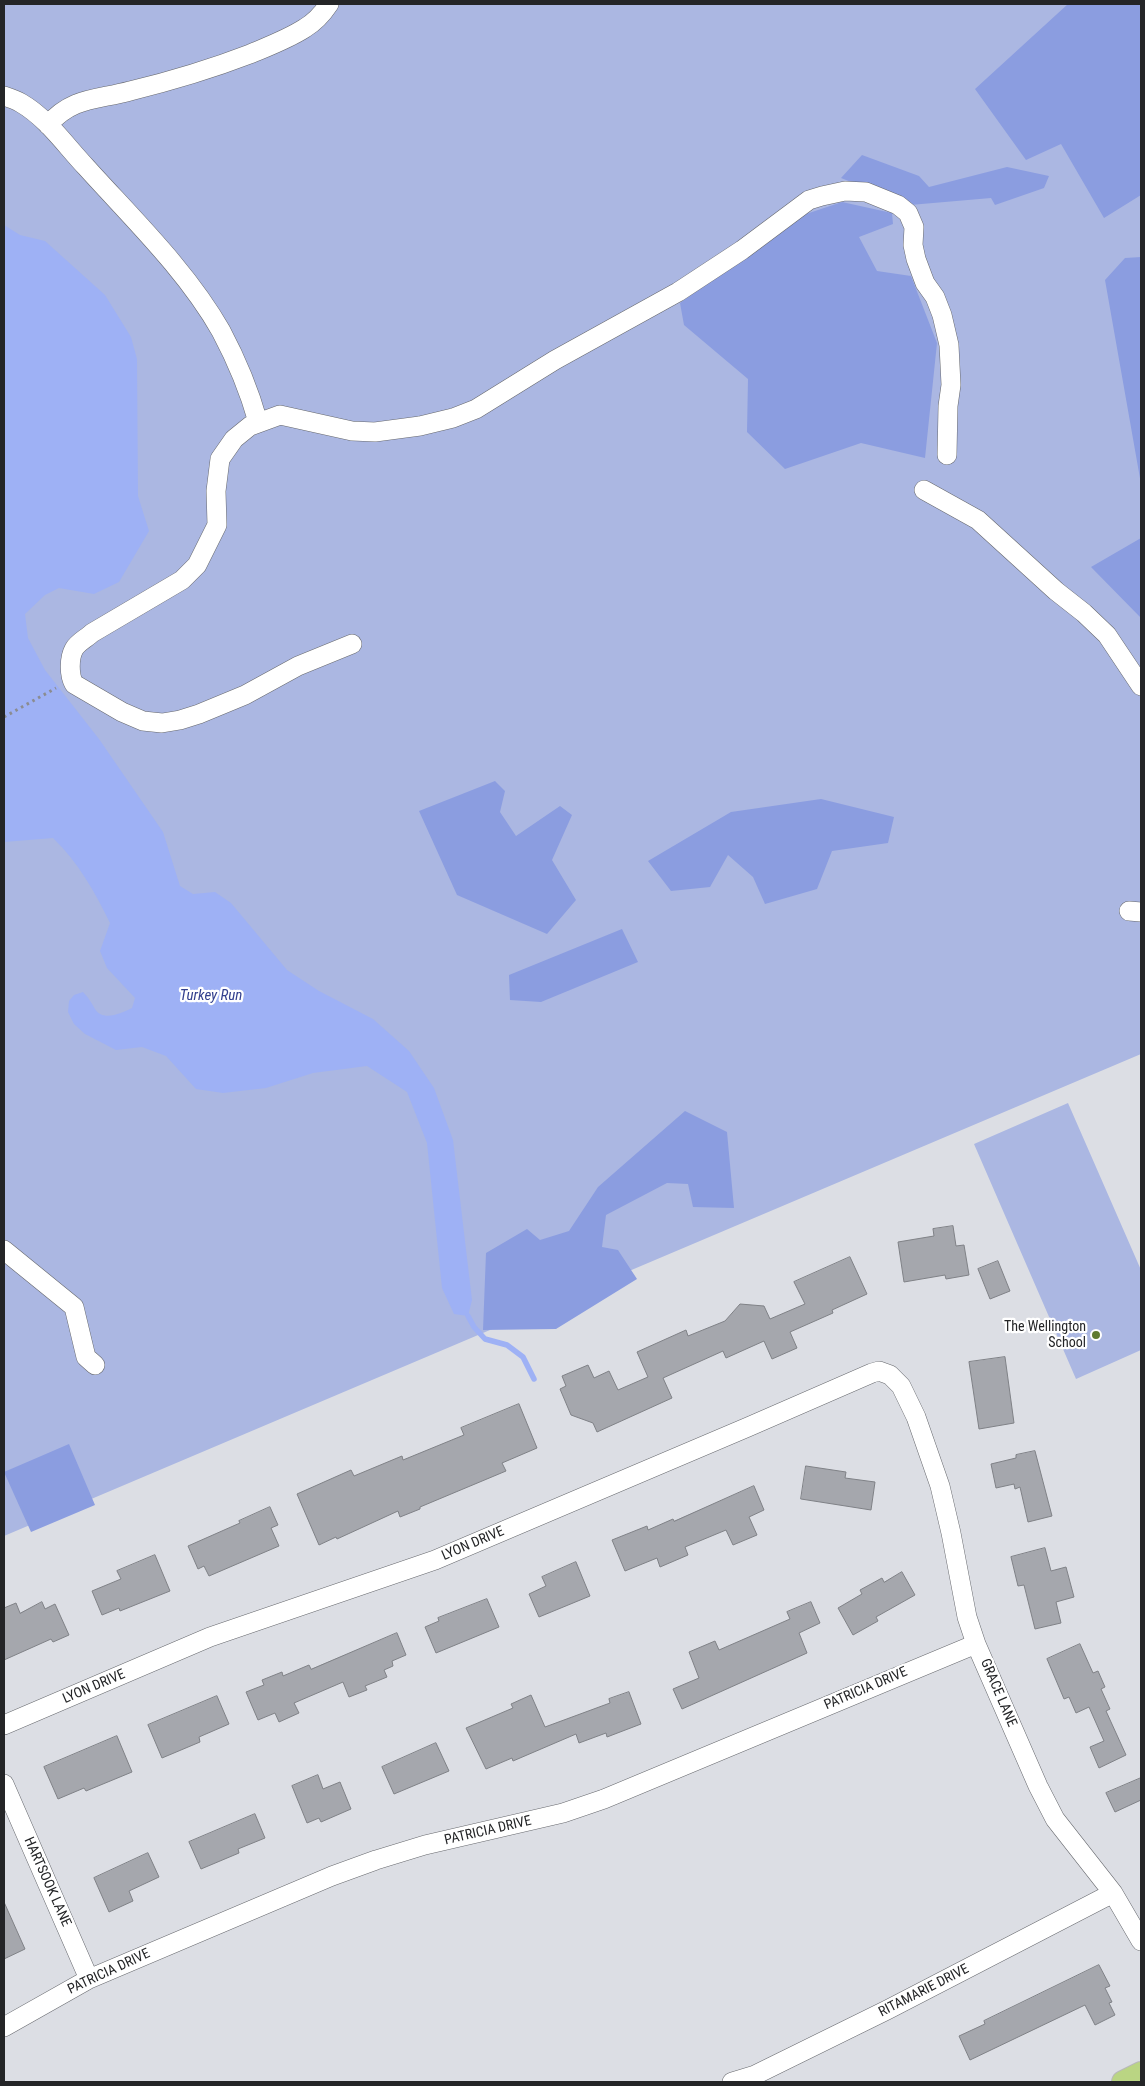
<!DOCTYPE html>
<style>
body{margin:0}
#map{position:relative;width:1145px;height:2086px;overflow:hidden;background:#dcdee4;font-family:"Roboto Condensed",sans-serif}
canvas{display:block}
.frame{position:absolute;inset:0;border:5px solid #242527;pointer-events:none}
</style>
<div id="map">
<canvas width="1145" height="2086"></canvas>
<div class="frame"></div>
</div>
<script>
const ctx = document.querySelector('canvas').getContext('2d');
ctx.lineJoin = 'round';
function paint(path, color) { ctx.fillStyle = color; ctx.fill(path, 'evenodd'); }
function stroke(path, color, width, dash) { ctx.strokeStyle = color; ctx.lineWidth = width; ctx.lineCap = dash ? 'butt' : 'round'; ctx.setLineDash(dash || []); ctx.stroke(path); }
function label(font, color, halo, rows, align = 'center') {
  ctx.font = font + ' "Roboto Condensed",sans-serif'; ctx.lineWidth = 4.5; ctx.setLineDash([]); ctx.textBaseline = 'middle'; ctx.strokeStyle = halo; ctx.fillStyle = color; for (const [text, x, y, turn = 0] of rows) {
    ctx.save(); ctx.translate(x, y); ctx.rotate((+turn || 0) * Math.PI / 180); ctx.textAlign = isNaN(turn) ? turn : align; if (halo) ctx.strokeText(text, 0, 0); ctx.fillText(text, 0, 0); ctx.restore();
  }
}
const green = new Path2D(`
 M 4,4 L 1141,4 L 1141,1054 L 4,1536 Z
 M 1068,1103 L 1141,1270 L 1141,1350 L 1076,1379 L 974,1144 Z`);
const forest = new Path2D(`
 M 1068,4 L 1141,4 L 1141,195 L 1104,218 L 1061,144 L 1026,160 L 975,89 Z
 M 862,155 L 919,176 L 929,187 L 1007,167 L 1049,176 L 1044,188 L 995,205 L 991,198 L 910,205 L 841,178 Z
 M 842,202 L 892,213 L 893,224 L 859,237 L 877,271 L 911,276 L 937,343 L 925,458 L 861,443 L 785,469 L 747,432 L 748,379 L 684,325 L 680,303 L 803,215 Z
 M 1141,257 L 1141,484 L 1105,280 L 1125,258 Z
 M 1141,538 L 1141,618 L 1091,567 Z
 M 495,781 L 505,791 L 500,812 L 516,836 L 560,806 L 572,815 L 552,860 L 576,900 L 547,934 L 457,895 L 419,811 Z
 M 821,799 L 894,817 L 888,843 L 832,851 L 817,889 L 765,904 L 753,877 L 728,855 L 710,887 L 671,891 L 648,861 L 731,812 Z
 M 622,929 L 638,962 L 541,1002 L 510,1000 L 509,975 Z
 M 685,1111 L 727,1132 L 734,1208 L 693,1207 L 688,1184 L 667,1183 L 606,1215 L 602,1247 L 618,1250 L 637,1279 L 556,1329 L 483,1330 L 486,1253 L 527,1229 L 540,1240 L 569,1231 L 598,1187 Z
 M 69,1444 L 95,1505 L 31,1532 L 4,1472 Z`);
const water = new Path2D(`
 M 4,225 L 20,235 L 45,241 L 105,295 L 131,337 L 137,359 L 138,496 L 149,531 L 119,582 L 94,594 L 59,588 L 45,595 L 25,614 L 28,638 L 45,670 L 99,739 L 163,832 L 180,886 L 193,894 L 215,892 L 231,903 L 287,970 L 319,991 L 373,1019 L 409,1051 L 434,1088 L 453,1140 L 472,1300 L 468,1316 L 454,1314 L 442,1288 L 427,1143 L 407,1092 L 367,1066 L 313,1073 L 266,1088 L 223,1093 L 196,1089 L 166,1056 L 142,1047 L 116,1050 L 85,1034 L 74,1024 L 68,1012 L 69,1001 L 74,995 L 83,992 C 89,998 91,1002 95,1009 C 103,1022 122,1013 132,1008 L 135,998 L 107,968 L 100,951 L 110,923 C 95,892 78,862 53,838 L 4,842 Z`);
const stream = new Path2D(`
 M 468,1316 L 474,1327 L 485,1339 L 507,1345 L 523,1357 L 534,1379`);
const building = new Path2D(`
 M 953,1226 L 956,1246 L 964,1245 L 969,1275 L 946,1279 L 945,1275 L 904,1282 L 898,1242 L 934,1236 L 933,1229 Z
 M 850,1257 L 867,1294 L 832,1310 L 833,1313 L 790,1332 L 797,1348 L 772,1359 L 764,1341 L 726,1358 L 723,1351 L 663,1378 L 672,1398 L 597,1432 L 593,1423 L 571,1415 L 560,1389 L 566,1386 L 562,1376 L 588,1365 L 594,1378 L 609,1371 L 618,1390 L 648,1377 L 637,1352 L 686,1330 L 688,1336 L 725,1321 L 740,1304 L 764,1306 L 770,1319 L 805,1304 L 794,1282 Z
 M 998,1261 L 1010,1291 L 990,1299 L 978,1269 Z
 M 1005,1357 L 1014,1423 L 979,1429 L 969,1362 Z
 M 519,1404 L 537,1448 L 502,1463 L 506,1471 L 420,1507 L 420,1509 L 400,1517 L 398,1511 L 337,1539 L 336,1537 L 319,1545 L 297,1494 L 351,1470 L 354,1476 L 402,1456 L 403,1460 L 464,1435 L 461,1428 Z
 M 1035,1451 L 1052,1516 L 1028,1522 L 1020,1487 L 1015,1489 L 1014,1484 L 996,1488 L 991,1464 L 1016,1458 L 1016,1455 Z
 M 806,1466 L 846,1472 L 845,1478 L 875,1482 L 871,1510 L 801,1499 Z
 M 754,1486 L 764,1510 L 749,1517 L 757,1535 L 733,1545 L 726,1530 L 685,1547 L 688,1555 L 660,1567 L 657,1558 L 625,1571 L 612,1540 L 647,1526 L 648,1530 L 673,1519 L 674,1521 Z
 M 270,1507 L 278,1525 L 271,1528 L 279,1546 L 209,1576 L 204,1566 L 198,1569 L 188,1546 L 240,1523 L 239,1521 Z
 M 1045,1548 L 1051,1571 L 1066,1567 L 1074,1597 L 1056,1602 L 1061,1623 L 1035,1629 L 1024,1585 L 1018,1586 L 1011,1557 Z
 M 155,1555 L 170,1591 L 120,1611 L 119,1608 L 102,1615 L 92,1591 L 121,1579 L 117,1571 Z
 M 576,1562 L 590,1596 L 539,1617 L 529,1594 L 546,1586 L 542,1577 Z
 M 902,1572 L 915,1595 L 876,1617 L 878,1621 L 853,1635 L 838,1608 L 862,1594 L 860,1590 L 882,1578 L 884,1582 Z
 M 487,1599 L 499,1627 L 436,1653 L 425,1627 L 439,1621 L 438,1618 Z
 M 42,1602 L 45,1609 L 55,1604 L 69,1635 L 53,1642 L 51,1639 L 4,1660 L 4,1608 L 16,1603 L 20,1613 Z
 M 811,1602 L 820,1623 L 799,1633 L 807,1653 L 682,1709 L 673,1689 L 699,1678 L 689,1652 L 715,1641 L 719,1650 L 790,1619 L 787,1612 Z
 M 397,1633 L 406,1655 L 392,1661 L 393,1666 L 384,1670 L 387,1677 L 365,1686 L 367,1690 L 349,1697 L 343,1682 L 294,1703 L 299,1713 L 279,1722 L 275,1713 L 258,1720 L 246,1692 L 264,1685 L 262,1680 L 282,1672 L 283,1676 L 309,1665 L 311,1669 Z
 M 1080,1644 L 1093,1673 L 1098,1671 L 1105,1687 L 1101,1689 L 1110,1709 L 1106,1711 L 1126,1755 L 1099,1768 L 1090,1747 L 1104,1741 L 1089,1707 L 1076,1713 L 1069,1697 L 1064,1699 L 1047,1659 Z
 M 629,1692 L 641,1724 L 607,1737 L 606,1733 L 579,1743 L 576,1734 L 513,1761 L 512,1758 L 486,1769 L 466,1728 L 513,1708 L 511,1704 L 531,1695 L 545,1727 L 610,1703 L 609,1699 Z
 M 217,1696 L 229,1724 L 199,1737 L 200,1742 L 162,1758 L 148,1725 Z
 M 117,1736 L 132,1772 L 86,1791 L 84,1788 L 58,1799 L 44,1767 Z
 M 436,1743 L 449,1771 L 394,1794 L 382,1767 Z
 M 318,1775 L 323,1789 L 340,1782 L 351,1809 L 321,1822 L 319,1818 L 307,1823 L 292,1786 Z
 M 1141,1778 L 1141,1800 L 1115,1812 L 1106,1793 Z
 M 255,1814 L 265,1838 L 238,1849 L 239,1853 L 201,1869 L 189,1842 Z
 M 148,1853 L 159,1877 L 129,1891 L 133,1901 L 109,1912 L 94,1878 Z
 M 4,1902 L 25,1949 L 4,1959 Z
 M 1099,1965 L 1110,1986 L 1105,1988 L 1112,2002 L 1109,2003 L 1115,2015 L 1095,2025 L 1085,2005 L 970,2060 L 959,2036 L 985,2024 L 984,2021 Z`);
const path = new Path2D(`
 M 4,717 L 56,688`);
const minor = new Path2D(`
 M 4,96 C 10,98 16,100 21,103 C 47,118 66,146 86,167 C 132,218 187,271 221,331 C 237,361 249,390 258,422
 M 48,125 C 72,97 97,100 130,91 C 171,81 211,69 250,54 C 269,46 288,39 305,28 C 315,22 323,13 329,4
 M 924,490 L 978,520 L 1056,591 L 1084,613 L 1107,635 L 1141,686
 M 352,644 L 298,666 L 245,695 L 199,714 L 180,720 L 162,723 L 143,721 L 122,712 L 74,684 C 69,675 69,658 74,649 C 78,642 87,638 92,633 L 182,580 L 197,565 L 217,525 L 216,491 L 220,459 L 234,439 L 250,426 L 280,415 L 352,431 L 375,432 L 420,426 L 453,418 L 476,409 L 555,360 L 678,292 L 742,250 L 809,200 L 822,196 L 845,191 L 866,192 L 898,205 L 908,213 L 914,227 L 913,245 L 916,259 L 925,283 L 935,297 L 942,315 L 949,345 L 951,385 L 948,406 L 947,455
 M 1129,911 L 1141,912
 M 4,1250 L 74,1307 L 86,1357 L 95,1365
 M 4,1725 L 210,1637 L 435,1560 L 748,1427 L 872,1373 L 879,1371 L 890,1375 L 901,1386 L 916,1417 L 940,1486 L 951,1533 L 967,1617 L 976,1644 L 1038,1786 L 1055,1819 L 1113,1893 L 1141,1941
 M 4,1784 L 89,1979
 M 4,2027 L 89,1979 L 332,1876 L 376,1860 L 425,1845 L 563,1813 L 604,1799 L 976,1644
 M 732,2082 L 755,2075 L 887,2010 L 1113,1893`);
const major = new Path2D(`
 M 1123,2082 L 1141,2073`);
const markers = [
 [1096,1335,5,"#607b30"]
];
const poiNames = [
 ["The Wellington",1086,1327],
 ["School",1086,1343]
];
const streetNames = [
 ["LYON DRIVE",473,1544,-23],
 ["LYON DRIVE",94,1687,-23],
 ["PATRICIA DRIVE",866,1689,-23],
 ["GRACE LANE",998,1693,67],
 ["PATRICIA DRIVE",488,1831,-13],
 ["HARTSOOK LANE",47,1882,66],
 ["PATRICIA DRIVE",109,1972,-25],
 ["RITAMARIE DRIVE",924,1991,-27]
];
const waterNames = [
 ["Turkey Run",211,996]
];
paint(green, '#abb7e2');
paint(forest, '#8b9de0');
paint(water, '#9eb1f5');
stroke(stream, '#9eb1f5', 5.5);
paint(building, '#a5a7ad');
stroke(building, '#7f8186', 1);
stroke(minor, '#67696e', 20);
stroke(major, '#b9b9ba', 24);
stroke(path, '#8b8c90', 3, [2.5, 4]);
stroke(minor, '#fff', 19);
stroke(major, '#bad583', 22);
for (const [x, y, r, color] of markers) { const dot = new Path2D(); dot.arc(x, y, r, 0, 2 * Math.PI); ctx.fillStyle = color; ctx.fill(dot); stroke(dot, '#fff', 2); }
label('14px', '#242527', '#fff', poiNames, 'right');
label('14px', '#242527', '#fff', streetNames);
label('italic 15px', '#33408e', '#fff', waterNames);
</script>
